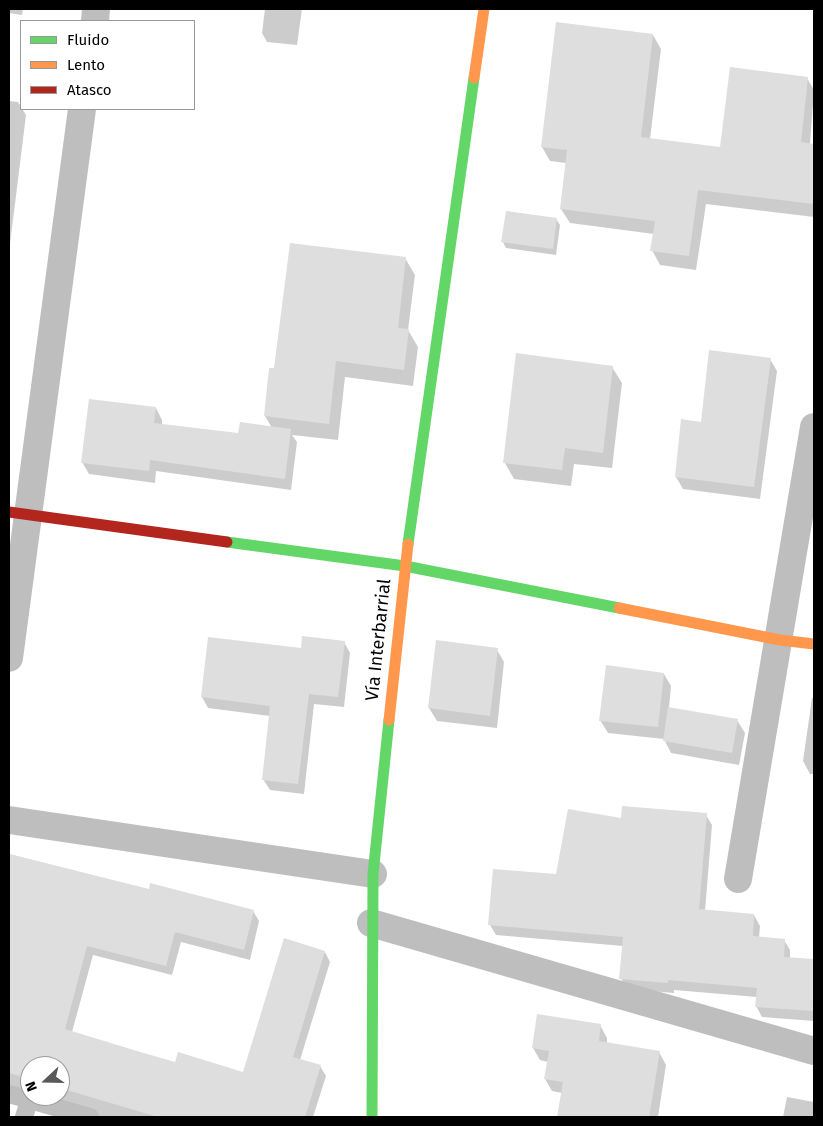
<!DOCTYPE html>
<meta charset="utf-8">
<style>
body{margin:0}
#map{position:relative;width:823px;height:1126px;overflow:hidden;background:#fff;font-family:"Fira Sans",sans-serif}
canvas{display:block}
.frame{position:absolute;inset:0;border:10px solid #000;pointer-events:none}
.legend{position:absolute;left:20px;top:20px;width:175px;height:90px;box-sizing:border-box;background:#fff;border:1px solid #999;margin:0;padding:6px 9px;list-style:none;font-size:15px;color:#000}
.legend li{display:flex;align-items:center;gap:10px;height:25px}
.legend b{width:25px;border:1px solid #999}
.north{position:absolute;left:20px;top:1056px;width:50px;height:50px;box-sizing:border-box;background:#fff;border:1px solid #999;border-radius:50%;rotate:249deg;font-size:14px;font-weight:700;line-height:20px;text-align:center;color:#000}
.north::after{content:'';display:block;margin:auto;width:18px;height:22px;background:#595959;clip-path:polygon(50% 0,100% 100%,50% 72%,0 100%)}
</style>
<div id="map">
<canvas width="823" height="1126"></canvas>
<div class="frame"></div>
<ul class="legend">
<li><b style="height:6px;background:#63d668"></b>Fluido</li>
<li><b style="height:6px;background:#ff974d"></b>Lento</li>
<li><b style="height:6px;background:#b3261e"></b>Atasco</li>
</ul>
<div class="north">N</div>
</div>
<script>
const ctx = document.querySelector('canvas').getContext('2d');
ctx.lineJoin = 'round';
function paint(path, color) { ctx.fillStyle = color; ctx.fill(path, 'evenodd'); }
function stroke(path, color, width, dash) { ctx.strokeStyle = color; ctx.lineWidth = width; ctx.lineCap = dash ? 'butt' : 'round'; ctx.setLineDash(dash || []); ctx.stroke(path); }
function label(font, color, halo, rows, align = 'center') {
  ctx.font = font + ' "Fira Sans",sans-serif'; ctx.lineWidth = 5; ctx.setLineDash([]); ctx.textBaseline = 'middle'; ctx.strokeStyle = halo; ctx.fillStyle = color; for (const [text, x, y, turn = 0] of rows) {
    ctx.save(); ctx.translate(x, y); ctx.rotate((+turn || 0) * Math.PI / 180); ctx.textAlign = isNaN(turn) ? turn : align; if (halo) ctx.strokeText(text, 0, 0); ctx.fillText(text, 0, 0); ctx.restore();
  }
}
const shadow = new Path2D(`
 M 9,9 L 23,9 L 22,15 L 9,13 Z
 M 265,9 L 302,9 L 297,45 L 267,42 L 262,33 Z
 M 653,35 L 661,49 L 650,139 L 721,148 L 807,78 L 814,90 L 810,144 L 814,145 L 814,217 L 706,204 L 696,270 L 660,265 L 652,250 L 654,234 L 570,223 L 561,209 L 566,163 L 550,161 L 542,147 Z
 M 9,101 L 18,102 L 26,115 L 10,244 Z
 M 556,219 L 560,225 L 556,255 L 506,248 L 503,242 Z
 M 405,258 L 415,275 L 408,330 L 418,347 L 413,386 L 345,377 L 338,440 L 292,435 L 297,442 L 291,490 L 156,471 L 155,483 L 89,474 L 82,462 L 156,408 L 162,420 L 162,425 L 239,435 L 272,428 L 265,416 L 275,370 Z
 M 770,359 L 777,371 L 760,499 L 683,489 L 676,477 L 702,423 Z
 M 612,367 L 622,383 L 612,468 L 574,464 L 571,486 L 514,479 L 505,463 Z
 M 344,642 L 350,653 L 344,707 L 314,704 L 304,794 L 270,790 L 263,779 L 270,716 L 208,708 L 202,697 L 302,649 Z
 M 437,642 L 497,650 L 504,662 L 497,728 L 437,721 L 429,708 Z
 M 664,674 L 671,686 L 669,708 L 737,720 L 745,733 L 739,765 L 671,753 L 664,739 L 608,733 L 600,720 Z
 M 812,698 L 814,699 L 814,774 L 810,774 L 803,761 Z
 M 706,815 L 712,825 L 705,911 L 754,915 L 760,926 L 759,938 L 784,940 L 790,950 L 790,958 L 814,961 L 814,1021 L 762,1017 L 756,1006 L 757,997 L 674,990 L 674,993 L 627,989 L 621,978 L 623,946 L 496,935 L 490,925 L 557,875 L 622,819 Z
 M 9,854 L 150,890 L 253,911 L 259,921 L 250,960 L 181,942 L 172,975 L 93,955 L 72,1032 L 176,1064 L 244,1073 L 325,952 L 330,962 L 300,1060 L 320,1066 L 326,1076 L 313,1117 L 100,1117 L 30,1096 L 60,1096 L 60,1066 L 30,1066 L 30,1096 L 9,1090 Z
 M 600,1025 L 607,1038 L 607,1044 L 659,1052 L 666,1065 L 658,1117 L 558,1117 L 562,1093 L 552,1091 L 545,1079 L 548,1062 L 540,1060 L 533,1048 Z
 M 787,1097 L 814,1102 L 814,1117 L 783,1117 Z`);
const building = new Path2D(`
 M 556,22 L 653,34 L 641,137 L 720,147 L 730,67 L 808,77 L 801,142 L 814,144 L 814,204 L 698,190 L 689,256 L 650,251 L 655,221 L 560,209 L 567,150 L 541,147 Z
 M 506,211 L 557,218 L 553,249 L 501,242 Z
 M 290,243 L 406,257 L 398,328 L 409,329 L 404,370 L 336,361 L 329,424 L 264,416 L 269,368 L 274,368 Z
 M 709,350 L 771,358 L 754,487 L 675,477 L 681,419 L 701,422 Z
 M 516,353 L 613,366 L 603,453 L 565,448 L 562,470 L 503,463 Z
 M 89,399 L 156,407 L 154,423 L 238,433 L 240,422 L 291,429 L 285,479 L 150,460 L 149,471 L 81,463 Z
 M 302,636 L 345,641 L 338,697 L 309,694 L 298,784 L 262,780 L 270,706 L 201,697 L 208,637 L 301,648 Z
 M 436,640 L 498,648 L 490,716 L 428,708 Z
 M 606,665 L 664,673 L 658,727 L 599,721 Z
 M 668,707 L 738,719 L 732,753 L 663,741 Z
 M 622,806 L 707,813 L 699,909 L 754,914 L 753,936 L 785,939 L 784,957 L 814,959 L 814,1011 L 755,1007 L 757,988 L 668,980 L 668,983 L 619,979 L 623,937 L 488,925 L 493,869 L 556,874 L 568,809 L 621,818 Z
 M 9,854 L 149,889 L 150,883 L 254,910 L 244,950 L 175,932 L 166,966 L 87,946 L 65,1029 L 137,1051 L 175,1062 L 178,1052 L 243,1072 L 284,938 L 325,951 L 293,1057 L 321,1065 L 305,1117 L 158,1117 L 60,1088 L 60,1066 L 30,1066 L 30,1079 L 9,1073 Z
 M 537,1014 L 601,1024 L 599,1041 L 660,1051 L 649,1117 L 557,1117 L 563,1082 L 544,1079 L 549,1051 L 532,1048 Z`);
const lane = new Path2D(`
 M 9,1094 L 90,1117
 M 24,1117 L 29,1101`);
const street = new Path2D(`
 M 95,21 L 96,9
 M 9,658 L 82,109
 M 9,820 L 373,874
 M 738,879 L 814,427
 M 371,923 L 814,1051`);
const fast = new Path2D(`
 M 227,542 L 405,566 L 619,608
 M 408,544 L 474,78
 M 372,1117 L 373,874 L 389,720`);
const slow = new Path2D(`
 M 474,78 L 484,9
 M 619,608 L 780,640 L 814,644
 M 389,720 L 408,544`);
const jam = new Path2D(`
 M 9,512 L 227,542`);
const streetNames = [
 ["Vía Interbarrial",379,640,-84]
];
paint(shadow, '#0003');
paint(building, '#dedede');
stroke(lane, '#bebebe', 18);
stroke(street, '#bebebe', 28);
stroke(fast, '#63d668', 11);
stroke(slow, '#ff974d', 11);
stroke(jam, '#b3261e', 11);
label('18px', '#000', '#fff', streetNames);
</script>
